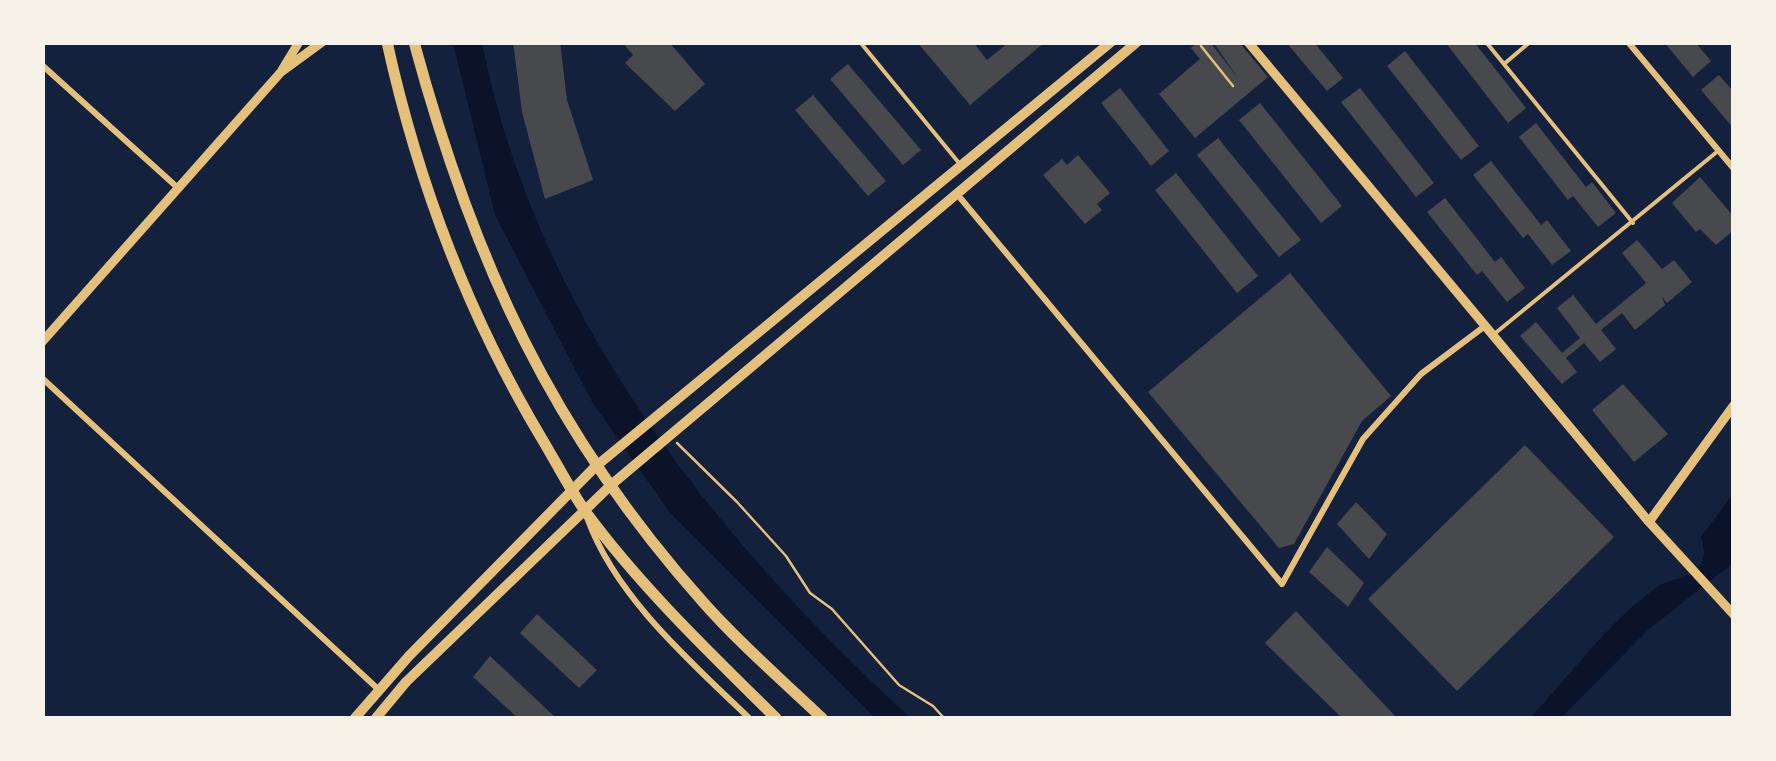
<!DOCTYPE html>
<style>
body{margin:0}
#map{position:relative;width:1776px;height:761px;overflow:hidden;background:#14213d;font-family:"Noto Serif",serif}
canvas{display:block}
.frame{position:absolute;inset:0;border:45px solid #f6f1e7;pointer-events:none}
</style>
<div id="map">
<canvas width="1776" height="761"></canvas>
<div class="frame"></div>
</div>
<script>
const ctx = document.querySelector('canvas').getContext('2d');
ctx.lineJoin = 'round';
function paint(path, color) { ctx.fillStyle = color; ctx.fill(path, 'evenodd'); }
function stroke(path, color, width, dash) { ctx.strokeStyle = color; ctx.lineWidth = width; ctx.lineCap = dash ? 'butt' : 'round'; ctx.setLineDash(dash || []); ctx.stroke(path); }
const water = new Path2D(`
 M 453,43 L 482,43 C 536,313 712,536 911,718 L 875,718 L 670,513 L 592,402 L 495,215 Z
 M 1733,494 L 1733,563 L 1649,629 L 1561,718 L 1530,718 C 1570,676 1609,621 1657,587 C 1670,578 1687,580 1699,567 C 1707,557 1704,548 1701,537 Z`);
const building = new Path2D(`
 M 513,42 L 560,42 L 567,100 L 593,180 L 545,199 L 522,112 Z
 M 622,42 L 669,42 L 705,84 L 675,111 L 625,63 L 633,55 Z
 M 917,42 L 973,42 L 987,60 L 1009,42 L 1045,42 L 970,105 Z
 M 1197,42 L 1210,42 L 1238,78 L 1213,42 L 1239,42 L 1268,77 L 1195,138 L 1159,94 L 1200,59 L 1191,48 Z
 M 1286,42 L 1314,42 L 1343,78 L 1327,91 Z
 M 1445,42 L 1474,42 L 1526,108 L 1508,123 Z
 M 1664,42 L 1695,42 L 1711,61 L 1693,77 Z
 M 1405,51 L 1479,146 L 1461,160 L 1387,66 Z
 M 848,64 L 921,150 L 903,165 L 830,79 Z
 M 1719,75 L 1734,92 L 1734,129 L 1701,90 Z
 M 1120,88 L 1169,151 L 1151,166 L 1101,103 Z
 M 1360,88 L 1434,183 L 1416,197 L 1341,102 Z
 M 813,95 L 886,181 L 868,196 L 795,110 Z
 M 1260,103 L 1342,206 L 1321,223 L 1239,120 Z
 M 1536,123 L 1586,187 L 1592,182 L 1616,213 L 1598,227 L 1573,196 L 1568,200 L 1519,137 Z
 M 1218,138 L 1301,240 L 1279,257 L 1197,155 Z
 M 1078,155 L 1110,193 L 1097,204 L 1102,210 L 1085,224 L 1043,175 L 1062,159 L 1067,165 Z
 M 1491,161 L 1541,225 L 1547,220 L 1571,251 L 1552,265 L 1528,234 L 1523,238 L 1473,175 Z
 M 1176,173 L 1258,276 L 1237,293 L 1155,190 Z
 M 1700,177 L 1734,217 L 1734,230 L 1716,245 L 1700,229 L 1696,232 L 1672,203 Z
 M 1445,198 L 1495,262 L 1501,257 L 1525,288 L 1507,302 L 1482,271 L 1477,275 L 1427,212 Z
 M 1637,240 L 1662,269 L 1674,260 L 1692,282 L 1667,303 L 1662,297 L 1665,305 L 1635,330 L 1622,313 L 1601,330 L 1616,349 L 1600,362 L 1584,343 L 1566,358 L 1577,372 L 1562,384 L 1520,336 L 1536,322 L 1562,353 L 1580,338 L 1557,308 L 1573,295 L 1596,324 L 1646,283 L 1622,253 Z
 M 1290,273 L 1391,396 L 1362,421 L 1294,544 L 1279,548 L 1148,392 Z
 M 1623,384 L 1668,434 L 1634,462 L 1592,410 Z
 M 1525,445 L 1614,537 L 1457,691 L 1368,599 Z
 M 1356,502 L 1387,534 L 1369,559 L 1337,524 Z
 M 1327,547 L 1364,583 L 1348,607 L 1309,572 Z
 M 1296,611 L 1397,718 L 1342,718 L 1265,643 Z
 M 537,614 L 597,670 L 579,688 L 520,633 Z
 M 490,656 L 556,718 L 518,718 L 473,677 Z`);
const path = new Path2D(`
 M 1201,46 L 1233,86
 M 677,443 L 737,502 L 786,556 L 810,593 L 832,609 L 899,685 L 933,706 L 944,718`);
const service = new Path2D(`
 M 860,42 L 959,163
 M 1486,42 L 1633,223
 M 1504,64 L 1530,42
 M 1493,335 L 1718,151`);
const minor = new Path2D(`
 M 1628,42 L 1734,169
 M 42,65 L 178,188
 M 957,194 L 1282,584 L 1363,439 L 1421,374 L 1485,326
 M 42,378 L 378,689
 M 588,520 C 616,597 691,662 749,718`);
const tertiary = new Path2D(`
 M 1248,42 L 1649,522 L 1734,615
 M 282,70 L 299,42
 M 42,342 L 281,72 L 322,42
 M 1649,522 L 1734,405`);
const secondary = new Path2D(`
 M 355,718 L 409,656 L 595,467 L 1111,42
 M 376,718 L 406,682 L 611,485 L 1137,42`);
const primary = new Path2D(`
 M 387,42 C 418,183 468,315 542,439 C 556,462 569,488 585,511 C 640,586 710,653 776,718
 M 414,42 C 473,260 552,433 703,602 C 739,643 782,680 822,718`);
paint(water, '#0b132b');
paint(building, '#48494c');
stroke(path, '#e5c07b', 2.5);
stroke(service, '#e5c07b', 4);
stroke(minor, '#e5c07b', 6);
stroke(tertiary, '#e5c07b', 9);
stroke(secondary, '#e5c07b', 10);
stroke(primary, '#e5c07b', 11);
</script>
